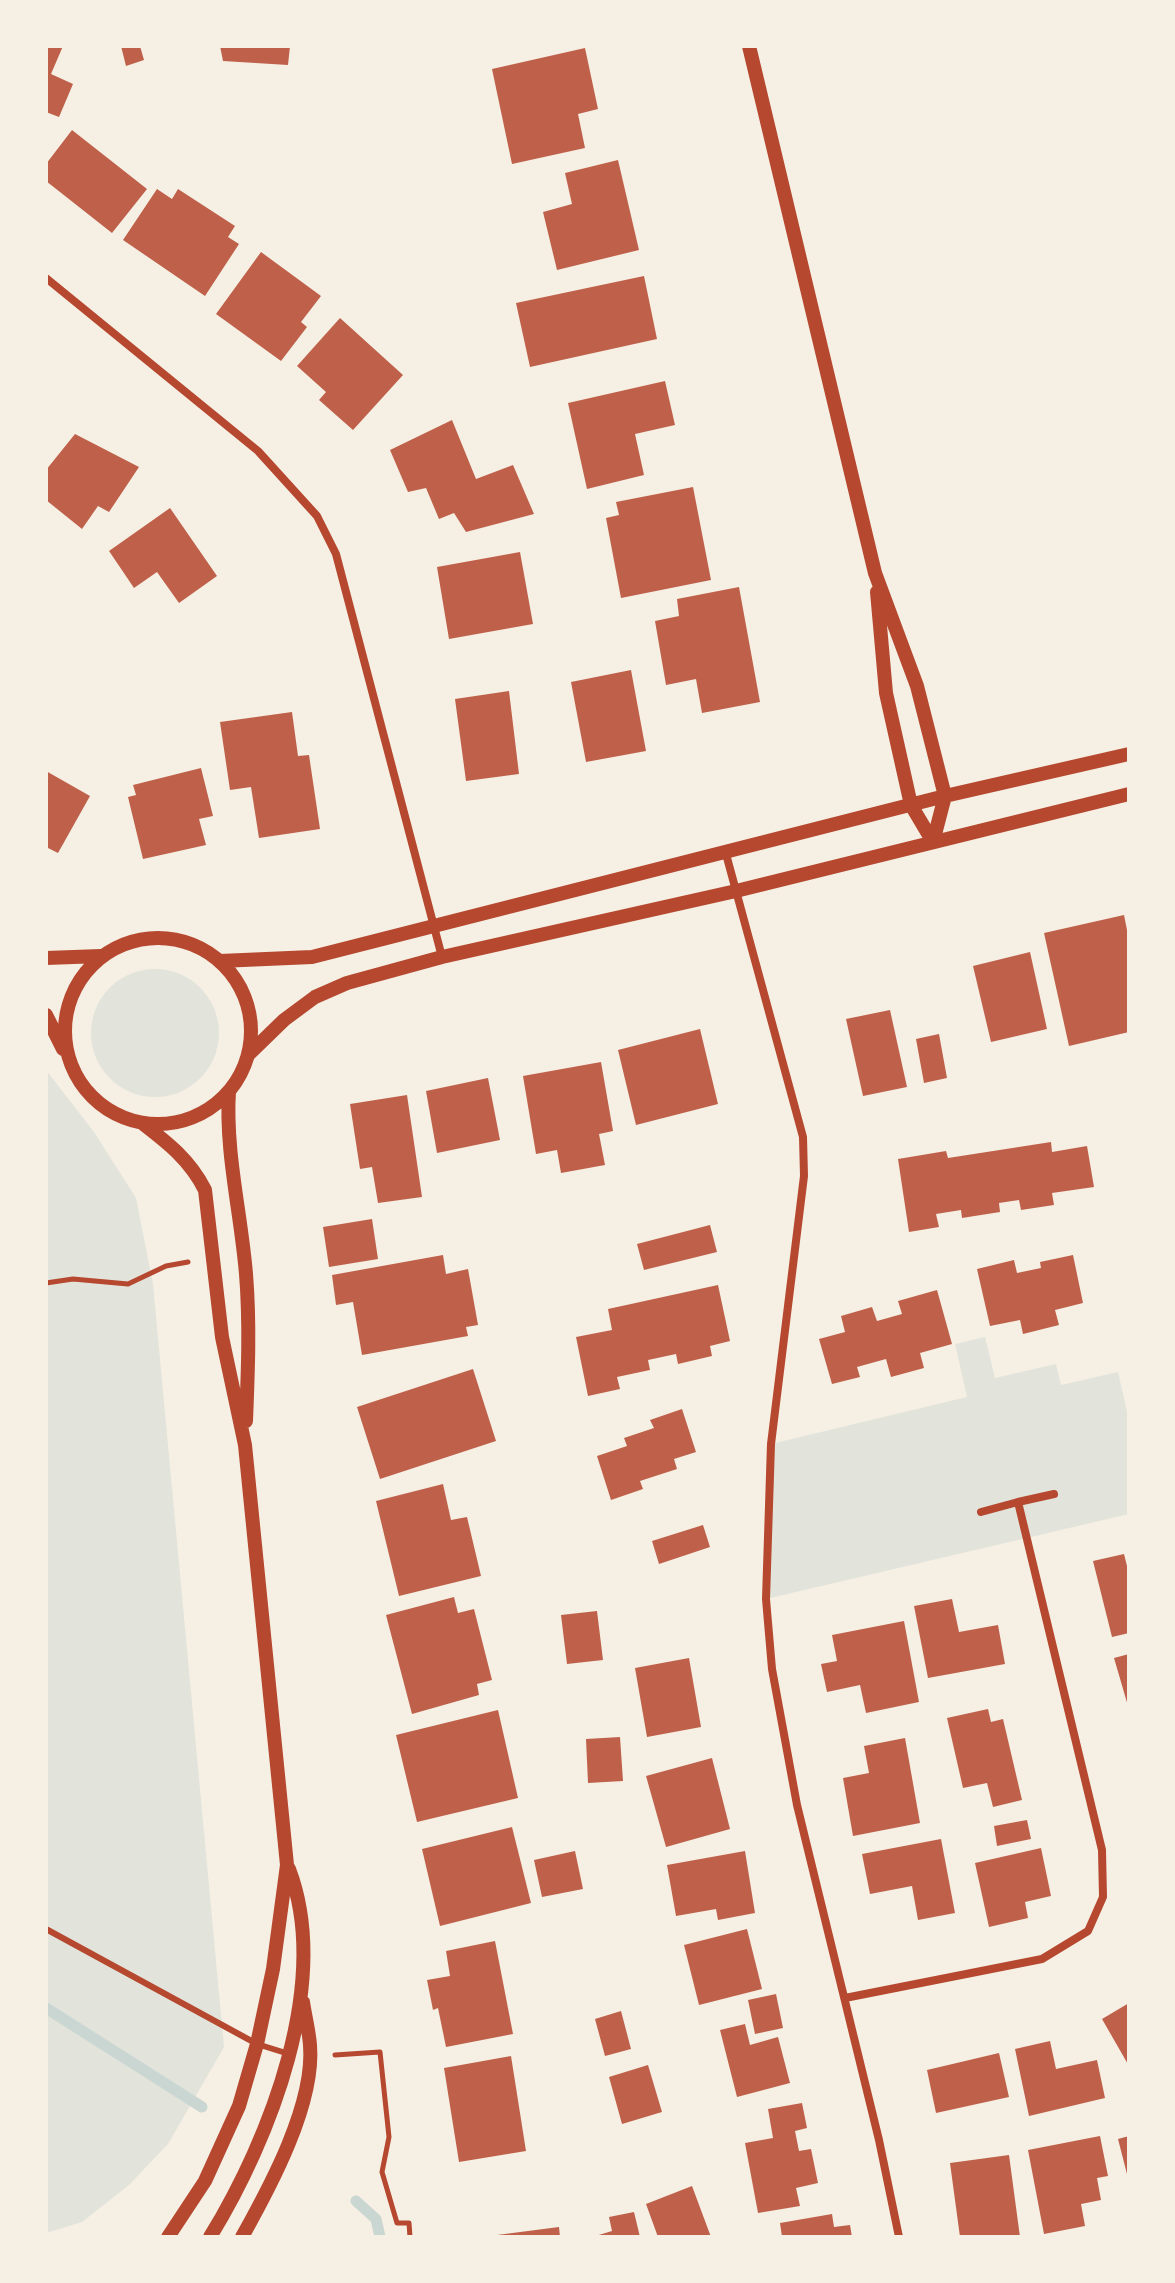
<!DOCTYPE html>
<style>
body{margin:0}
#map{position:relative;width:1175px;height:2283px;overflow:hidden;background:#f6efe4;font-family:Signika,sans-serif}
canvas{display:block}
.frame{position:absolute;inset:0;border:48px solid #f6efe4;pointer-events:none}
</style>
<div id="map">
<canvas width="1175" height="2283"></canvas>
<div class="frame"></div>
</div>
<script>
const ctx = document.querySelector('canvas').getContext('2d');
ctx.lineJoin = 'round';
function paint(path, color) { ctx.fillStyle = color; ctx.fill(path, 'evenodd'); }
function stroke(path, color, width, dash) { ctx.strokeStyle = color; ctx.lineWidth = width; ctx.lineCap = dash ? 'butt' : 'round'; ctx.setLineDash(dash || []); ctx.stroke(path); }
const green = new Path2D(`
 M91 1033a64 64 0 1 1 128 0a64 64 0 1 1-128 0Z
 M 46,1070 L 94,1132 L 136,1198 L 153,1284 L 224,2047 L 168,2144 L 129,2185 L 82,2222 L 46,2233 Z
 M 985,1337 L 995,1378 L 1056,1364 L 1061,1385 L 1118,1372 L 1129,1420 L 1129,1514 L 766,1599 L 771,1444 L 967,1397 L 955,1344 Z`);
const stream = new Path2D(`
 M 46,2008 L 202,2107
 M 356,2201 L 376,2219 L 380,2237`);
const building = new Path2D(`
 M 46,46 L 63,46 L 51,74 L 73,84 L 59,117 L 46,112 Z
 M 121,46 L 140,46 L 144,60 L 126,66 Z
 M 220,46 L 290,46 L 288,65 L 223,61 Z
 M 585,48 L 598,109 L 578,114 L 585,148 L 512,164 L 492,69 Z
 M 72,130 L 147,189 L 112,233 L 46,181 L 46,164 Z
 M 618,160 L 639,250 L 557,270 L 543,212 L 572,204 L 565,173 Z
 M 157,189 L 172,199 L 178,189 L 235,226 L 228,237 L 239,244 L 205,296 L 123,240 Z
 M 261,252 L 321,296 L 301,322 L 307,327 L 281,361 L 216,314 Z
 M 644,276 L 657,339 L 530,367 L 516,303 Z
 M 340,318 L 403,375 L 353,430 L 319,400 L 326,392 L 297,366 Z
 M 665,381 L 675,425 L 635,434 L 644,475 L 587,489 L 568,403 Z
 M 452,420 L 476,479 L 513,465 L 534,514 L 466,532 L 454,513 L 439,519 L 426,488 L 408,492 L 390,450 Z
 M 75,434 L 139,467 L 109,512 L 98,506 L 82,529 L 46,500 L 46,470 Z
 M 693,487 L 711,580 L 621,598 L 606,518 L 619,515 L 616,502 Z
 M 170,508 L 217,576 L 179,603 L 157,572 L 134,588 L 109,551 Z
 M 520,552 L 533,624 L 449,639 L 437,567 Z
 M 739,587 L 760,702 L 702,713 L 696,679 L 666,685 L 655,621 L 679,616 L 677,599 Z
 M 631,670 L 646,751 L 586,762 L 571,682 Z
 M 509,691 L 519,774 L 466,781 L 455,699 Z
 M 292,712 L 298,756 L 309,755 L 320,829 L 259,838 L 251,787 L 230,790 L 220,722 Z
 M 201,768 L 213,816 L 199,819 L 206,845 L 143,859 L 128,797 L 136,795 L 133,785 Z
 M 46,771 L 90,796 L 58,853 L 46,847 Z
 M 1124,915 L 1129,940 L 1129,1032 L 1069,1046 L 1044,933 Z
 M 1030,952 L 1047,1029 L 991,1042 L 973,966 Z
 M 890,1010 L 907,1087 L 863,1096 L 846,1019 Z
 M 700,1029 L 718,1104 L 636,1125 L 618,1050 Z
 M 939,1034 L 947,1078 L 924,1083 L 916,1039 Z
 M 601,1062 L 613,1131 L 599,1134 L 605,1165 L 561,1173 L 557,1150 L 536,1154 L 523,1076 Z
 M 488,1078 L 500,1140 L 437,1153 L 426,1091 Z
 M 407,1095 L 422,1197 L 378,1203 L 372,1167 L 360,1169 L 350,1104 Z
 M 1051,1142 L 1052,1152 L 1087,1146 L 1094,1187 L 1052,1193 L 1054,1205 L 1021,1210 L 1019,1200 L 999,1203 L 1000,1212 L 962,1218 L 961,1210 L 936,1214 L 939,1227 L 909,1232 L 898,1159 L 946,1151 L 948,1158 Z
 M 372,1219 L 378,1259 L 329,1267 L 323,1227 Z
 M 710,1225 L 717,1252 L 644,1270 L 637,1244 Z
 M 443,1255 L 446,1274 L 468,1269 L 478,1325 L 466,1327 L 468,1336 L 362,1355 L 353,1302 L 336,1305 L 332,1275 Z
 M 1073,1255 L 1083,1303 L 1055,1310 L 1059,1325 L 1023,1334 L 1020,1320 L 990,1326 L 977,1269 L 1014,1260 L 1017,1273 L 1041,1268 L 1040,1262 Z
 M 718,1285 L 730,1341 L 710,1346 L 712,1356 L 678,1364 L 676,1354 L 648,1360 L 650,1370 L 617,1377 L 620,1389 L 588,1396 L 576,1337 L 612,1330 L 608,1309 Z
 M 937,1290 L 952,1344 L 920,1353 L 924,1368 L 891,1377 L 886,1359 L 857,1367 L 860,1377 L 832,1384 L 819,1339 L 845,1332 L 841,1316 L 872,1307 L 877,1321 L 902,1314 L 898,1301 Z
 M 473,1369 L 496,1441 L 380,1479 L 357,1407 Z
 M 682,1409 L 696,1452 L 674,1459 L 677,1469 L 640,1481 L 643,1489 L 611,1500 L 597,1456 L 627,1446 L 624,1438 L 654,1428 L 650,1420 Z
 M 443,1484 L 451,1520 L 467,1517 L 481,1576 L 399,1596 L 376,1501 Z
 M 703,1525 L 710,1547 L 659,1564 L 652,1541 Z
 M 1124,1554 L 1129,1574 L 1129,1633 L 1112,1637 L 1093,1561 Z
 M 454,1597 L 458,1613 L 474,1609 L 492,1680 L 477,1684 L 479,1695 L 412,1714 L 386,1615 Z
 M 952,1599 L 959,1632 L 998,1625 L 1005,1664 L 928,1678 L 914,1606 Z
 M 597,1611 L 603,1660 L 567,1664 L 561,1615 Z
 M 904,1621 L 919,1702 L 866,1713 L 860,1685 L 827,1692 L 821,1664 L 837,1661 L 832,1635 Z
 M 1129,1654 L 1129,1706 L 1128,1706 L 1114,1658 Z
 M 689,1658 L 701,1727 L 647,1737 L 635,1668 Z
 M 988,1709 L 991,1722 L 1003,1719 L 1022,1800 L 993,1807 L 987,1783 L 963,1788 L 947,1718 Z
 M 498,1710 L 518,1798 L 417,1822 L 396,1735 Z
 M 620,1737 L 623,1781 L 588,1783 L 586,1739 Z
 M 905,1738 L 920,1823 L 853,1836 L 843,1778 L 869,1773 L 864,1746 Z
 M 712,1758 L 730,1829 L 666,1847 L 646,1776 Z
 M 1027,1820 L 1031,1839 L 997,1846 L 994,1826 Z
 M 512,1827 L 531,1903 L 440,1926 L 422,1849 Z
 M 941,1839 L 955,1913 L 918,1920 L 912,1886 L 870,1894 L 862,1854 Z
 M 1041,1848 L 1051,1896 L 1025,1902 L 1028,1918 L 989,1927 L 975,1863 Z
 M 575,1851 L 583,1889 L 542,1897 L 534,1860 Z
 M 745,1851 L 755,1913 L 718,1920 L 716,1909 L 676,1916 L 667,1865 Z
 M 747,1929 L 762,1989 L 699,2005 L 684,1945 Z
 M 495,1941 L 513,2034 L 446,2047 L 438,2008 L 433,2010 L 427,1980 L 450,1976 L 446,1951 Z
 M 776,1994 L 783,2028 L 755,2034 L 748,2000 Z
 M 1129,2003 L 1129,2066 L 1102,2019 Z
 M 621,2011 L 631,2049 L 605,2056 L 595,2019 Z
 M 745,2024 L 750,2045 L 778,2037 L 790,2083 L 737,2097 L 720,2030 Z
 M 1050,2041 L 1056,2069 L 1097,2060 L 1105,2098 L 1029,2116 L 1015,2049 Z
 M 999,2053 L 1009,2097 L 936,2113 L 927,2070 Z
 M 511,2056 L 526,2151 L 459,2162 L 444,2068 Z
 M 648,2065 L 662,2112 L 622,2124 L 609,2077 Z
 M 802,2103 L 807,2128 L 795,2131 L 799,2151 L 811,2149 L 818,2183 L 796,2188 L 800,2206 L 758,2213 L 745,2143 L 773,2138 L 768,2109 Z
 M 1100,2136 L 1108,2176 L 1097,2178 L 1101,2200 L 1081,2204 L 1085,2226 L 1044,2234 L 1028,2150 Z
 M 1129,2136 L 1129,2178 L 1128,2178 L 1118,2139 Z
 M 1009,2155 L 1020,2237 L 960,2237 L 950,2163 Z
 M 692,2186 L 711,2237 L 658,2237 L 646,2204 Z
 M 634,2212 L 640,2237 L 592,2237 L 612,2231 L 609,2217 Z
 M 832,2214 L 834,2227 L 850,2225 L 852,2237 L 782,2237 L 780,2223 Z
 M 559,2227 L 560,2237 L 498,2237 L 497,2235 Z`);
const path = new Path2D(`
 M 46,1283 L 73,1279 L 128,1284 L 166,1266 L 188,1262
 M 335,2055 L 380,2052 L 389,2137 L 382,2172 L 397,2223 L 409,2223 L 410,2237`);
const service = new Path2D(`
 M 46,1929 L 257,2044 L 289,2054`);
const minor = new Path2D(`
 M 46,278 L 258,451 L 317,516 L 336,554 L 442,957
 M 726,854 L 803,1137 L 804,1176 L 771,1444 L 766,1599 L 772,1669 L 797,1805 L 879,2140 L 899,2237
 M 1018,1502 L 1054,1494
 M 845,1998 L 1042,1959 L 1088,1931 L 1103,1897 L 1102,1850 L 1018,1502 L 981,1512`);
const tertiary = new Path2D(`
 M 749,46 L 875,573 L 917,686 L 945,796 L 933,842
 M 877,592 L 886,693 L 911,805 L 933,842
 M65 1031a93 93 0 1 1 186 0a93 93 0 1 1-186 0Z
 M 46,958 L 101,956
 M 220,961 L 312,957 L 945,796 L 1129,754
 M 46,1015 L 63,1049
 M 248,1055 L 284,1020 L 315,997 L 347,983 L 442,957 L 736,891 L 1129,794
 M 229,1091 C 225,1151 241,1213 246,1274 C 250,1323 248,1372 246,1421
 M 142,1123 C 168,1143 190,1160 205,1190 L 222,1337 L 245,1445 L 287,1865 L 273,1969 L 257,2044 L 239,2106 L 205,2181 L 168,2237
 M 210,2237 C 270,2139 332,1982 289,1869
 M 242,2237 C 270,2187 315,2104 310,2045 C 309,2031 305,2016 303,2002`);
paint(green, '#e2e4dc');
stroke(stream, '#c9d6d2', 11);
paint(building, '#bf614a');
stroke(path, '#b5482f', 5);
stroke(service, '#b5482f', 6);
stroke(minor, '#b5482f', 8);
stroke(tertiary, '#b5482f', 14);
</script>
